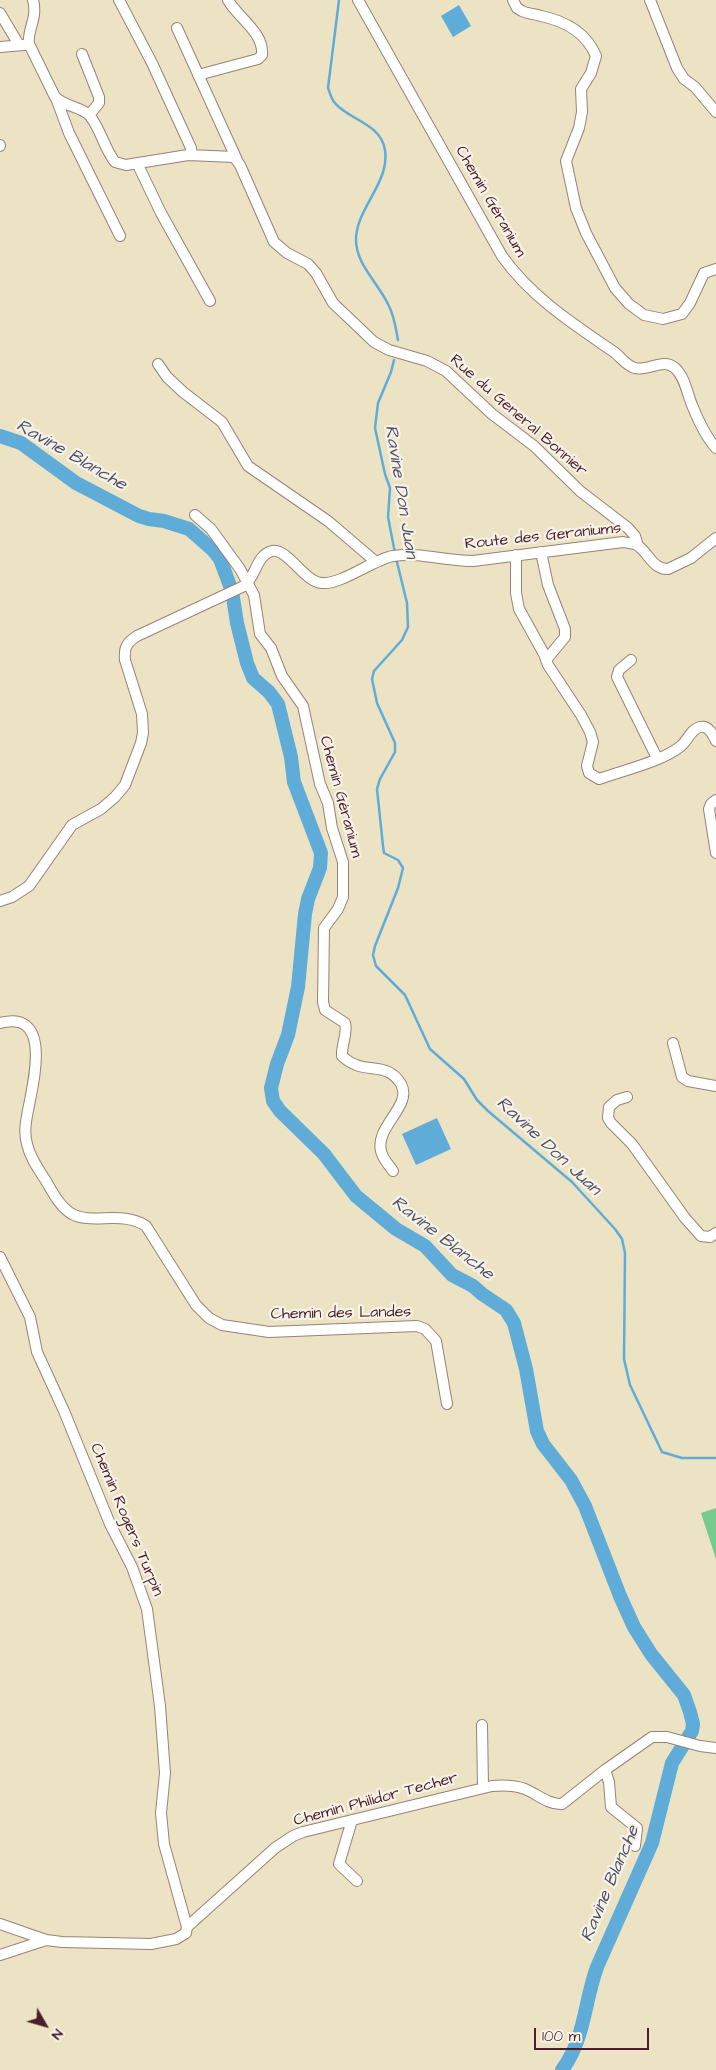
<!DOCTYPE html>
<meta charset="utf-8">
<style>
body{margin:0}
#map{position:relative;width:716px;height:2070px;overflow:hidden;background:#ebe3c3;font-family:"Architects Daughter",sans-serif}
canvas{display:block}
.north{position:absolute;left:20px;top:2000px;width:50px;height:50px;-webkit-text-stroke:4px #f7f3e8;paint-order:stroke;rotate:128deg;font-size:14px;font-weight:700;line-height:20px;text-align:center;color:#4a1f2b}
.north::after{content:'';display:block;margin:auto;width:18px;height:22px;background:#4a1f2b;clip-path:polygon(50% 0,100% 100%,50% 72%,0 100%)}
.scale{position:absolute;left:534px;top:2028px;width:115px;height:22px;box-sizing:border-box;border:2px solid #4a1f2b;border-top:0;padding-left:6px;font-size:15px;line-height:18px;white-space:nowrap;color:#4a1f2b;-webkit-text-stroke:4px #f7f3e8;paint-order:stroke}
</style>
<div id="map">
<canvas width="716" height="2070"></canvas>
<div class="north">N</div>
<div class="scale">100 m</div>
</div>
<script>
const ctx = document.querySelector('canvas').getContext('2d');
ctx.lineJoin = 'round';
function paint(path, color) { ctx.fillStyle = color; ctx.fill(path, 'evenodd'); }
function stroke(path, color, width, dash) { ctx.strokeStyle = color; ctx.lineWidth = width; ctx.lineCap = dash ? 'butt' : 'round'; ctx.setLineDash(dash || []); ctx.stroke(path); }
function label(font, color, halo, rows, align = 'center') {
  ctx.font = font + ' "Architects Daughter",sans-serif'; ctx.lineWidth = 4.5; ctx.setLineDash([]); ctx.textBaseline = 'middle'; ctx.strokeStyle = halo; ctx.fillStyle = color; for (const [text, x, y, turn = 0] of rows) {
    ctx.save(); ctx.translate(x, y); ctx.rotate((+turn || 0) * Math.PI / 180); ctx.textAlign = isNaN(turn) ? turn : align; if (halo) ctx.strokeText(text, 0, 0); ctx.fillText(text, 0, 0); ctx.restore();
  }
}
const green = new Path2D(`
 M 716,1508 L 716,1559 L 701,1513 Z`);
const water = new Path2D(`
 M 459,5 L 471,26 L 453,37 L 441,16 Z
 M 437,1118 L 451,1149 L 416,1165 L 402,1134 Z`);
const stream = new Path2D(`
 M 339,0 L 328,88 C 330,93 331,98 334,102 C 348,120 381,123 385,150 C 390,183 356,208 356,240 C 356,264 378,283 388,304 C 394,315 396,328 398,340
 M 394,360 L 391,372 L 378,403 L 375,428 L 385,474 L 390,488 L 388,517 L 395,553
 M 396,558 L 407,603 L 408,627 L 402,640 L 374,671 L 372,679 L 377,703 L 395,743 L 395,752 L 380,779 L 377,789 L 383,846 L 384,853 L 398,860 L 403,868 L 398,888 L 375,946 L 373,955 L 376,966 L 405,995 L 430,1049 L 464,1079 L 477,1100 L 488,1111 L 572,1182 L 615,1229 L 622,1239 L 625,1253 L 624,1359 L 630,1385 L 662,1452 L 682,1458 L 716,1458`);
const river = new Path2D(`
 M 0,436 L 21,443 L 76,483 L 139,516 L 149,519 L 164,521 L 189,529 L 213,550 L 220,559 L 232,591 L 237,623 L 247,663 L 253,678 L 269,692 L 278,704 L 291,757 L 294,782 L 321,853 L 320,868 L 308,899 L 305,914 L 298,987 L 288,1035 L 277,1064 L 271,1088 L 273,1101 L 280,1111 L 324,1154 L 356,1196 L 396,1229 L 425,1246 L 452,1275 L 473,1286 L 482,1294 L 506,1310 L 514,1323 L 526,1369 L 537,1431 L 543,1444 L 571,1480 L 585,1506 L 620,1596 L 634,1627 L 651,1654 L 684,1695 L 690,1712 L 693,1724 L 692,1731 L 672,1763 L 652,1843 L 597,1967 C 584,2003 585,2039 562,2070`);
const minor = new Path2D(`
 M 33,0 C 38,19 27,29 29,44 L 55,97 C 67,108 81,106 90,116 C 101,130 104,148 115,162 L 126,165 L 188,155 L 234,157 L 240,165 L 274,242 L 287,253 L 308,264 L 316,273 L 333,303 L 374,342 L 389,350 L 427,361 L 446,371 L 492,414 L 534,446 L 580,491 L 628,528 L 635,536 L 638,546
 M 119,0 L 152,63 L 191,148 L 192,155
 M 358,0 L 502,256 C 531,297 573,324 614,352 C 621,357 626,366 635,368 C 648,372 663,357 675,368 C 685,377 687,393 692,405 C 698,420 705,436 716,448
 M 513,0 L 517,8 L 522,11 C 528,14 535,14 541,16 C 565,21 586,32 596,56 L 591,73 L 581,89 L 582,112 L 579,128 L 566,161 L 576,208 L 586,233 L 615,288 L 629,304 L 644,315 L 663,319 L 682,314 L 690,303 L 704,273 L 716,269
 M 650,0 L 677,68 L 684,79 L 695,87 L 716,112
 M 0,13 L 19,45
 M 177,28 L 237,160
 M 0,47 L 24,45
 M 82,54 L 99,97 L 99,103 L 89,115
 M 198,75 L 258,59 L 262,55 C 264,32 238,18 228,0
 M 56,98 L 69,133 L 120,236
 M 0,145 L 0,146
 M 137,163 L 161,213 L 210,301
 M 158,364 L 167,377 L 183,392 L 222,422 L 248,466 L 328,521 L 376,562
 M 195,515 L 211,529 L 240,569 L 254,595 L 260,634 L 271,648 L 282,676 L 303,706 L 320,784 L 328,803 L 332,828 L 343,862 L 343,897 L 338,909 L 324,928 L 323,1002 L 325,1010 L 345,1023 C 348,1034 341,1045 342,1056 C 364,1077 386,1059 401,1084 C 413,1106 375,1126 381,1151 C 382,1158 389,1165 393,1171
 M 541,552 L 548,585 L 565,629 L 565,637 L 546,660
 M 516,555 L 516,593 L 519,609 L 544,654 L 548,665 L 581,715 L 590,732 L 593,742 L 587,766 L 589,773 L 599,779 C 624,770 661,762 681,746 C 688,740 691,729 700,727 C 709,725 713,735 716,741
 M 631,660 L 619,670 L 617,677 L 657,758
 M 716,800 L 711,804 L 709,809 L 716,853
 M 0,901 L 12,897 L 29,886 L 72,825 L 101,809 L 115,797 L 125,785 L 141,743 L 143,733 L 142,714 L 125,660 C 124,648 126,643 137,636 L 244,586 C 256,577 256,555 272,551 C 288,548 304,582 322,583 C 341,585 372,560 393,556 C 419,552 446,561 473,561 L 623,542 C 627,543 632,543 635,544 C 648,550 652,570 668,569 L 691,558 L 716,538
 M 0,1023 C 58,1008 29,1096 26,1122 C 25,1129 25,1137 27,1144 C 30,1158 39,1170 46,1181 C 53,1193 60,1207 72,1214 C 92,1225 123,1210 146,1226 L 196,1305 L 209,1318 L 222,1325 L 269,1332 L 417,1326 L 425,1329 L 436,1341 L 447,1404
 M 673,1043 L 682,1077 L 688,1081 L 716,1086
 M 627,1097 L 617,1100 L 609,1107 L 608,1118 L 611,1123 L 632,1144 L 685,1218 L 701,1236 L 710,1237 L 716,1233
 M 0,1257 L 30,1317 L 37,1352 L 64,1411 L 110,1524 L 132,1567 L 147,1609 L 160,1706 L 165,1773 L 161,1813 L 164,1844 L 187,1927
 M 482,1725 L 483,1787
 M 605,1770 L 609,1782 L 611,1807 L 637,1828 L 635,1846
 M 352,1820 L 339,1864 L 357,1881
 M 0,1924 L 46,1940
 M 0,1955 L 46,1940 L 62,1942 L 151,1944 L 176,1939 L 186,1933 L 187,1927 L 275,1848 L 293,1836 L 303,1832 L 492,1786 C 504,1785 514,1785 525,1789 C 537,1794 549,1805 562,1804 L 605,1770 L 652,1737 L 667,1737 L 700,1746 L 716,1748`);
const streetNames = [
 ["Chemin Géranium",490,202,60],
 ["Rue du General Bonnier",518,416,41],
 ["Route des Geraniums",543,537,-6],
 ["Chemin Géranium",340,797,75],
 ["Chemin des Landes",341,1314,-1],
 ["Chemin Rogers Turpin",126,1520,67],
 ["Chemin Philidor Techer",376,1800,-15]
];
const waterNames = [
 ["Ravine Blanche",71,456,30],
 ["Ravine Don Juan",400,492,81],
 ["Ravine Don Juan",548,1147,43],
 ["Ravine Blanche",442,1239,38],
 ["Ravine Blanche",611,1884,-67]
];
paint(green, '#75ca8d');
paint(water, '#60acd9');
stroke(stream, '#60acd9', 2.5);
stroke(river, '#60acd9', 14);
stroke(minor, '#9a8177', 12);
stroke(minor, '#fff', 10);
label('16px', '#4a1f2b', '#f7f3e8', streetNames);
label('italic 18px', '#525068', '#f7f3e8', waterNames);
</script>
